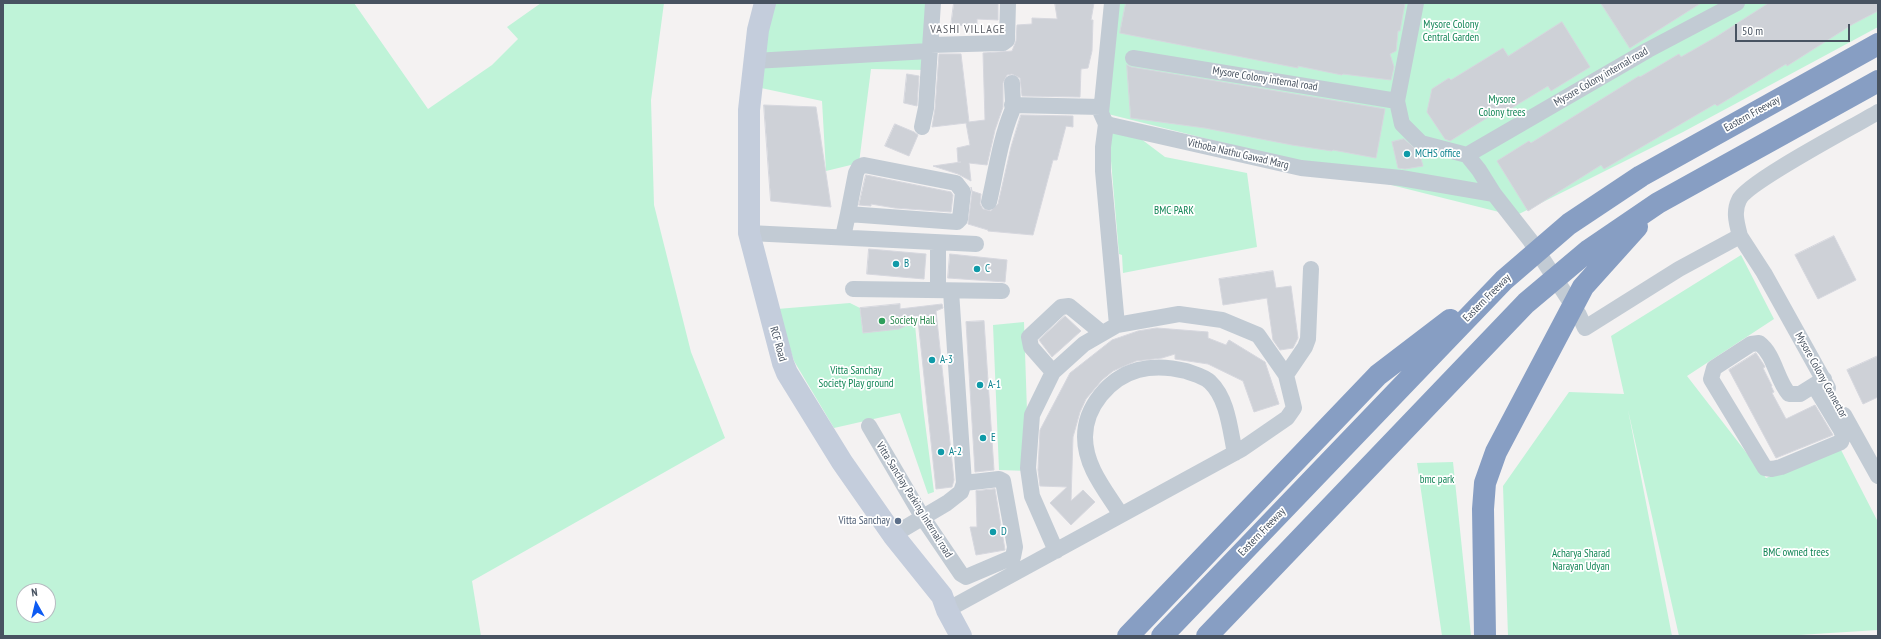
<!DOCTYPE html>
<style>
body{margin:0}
#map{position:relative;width:1881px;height:639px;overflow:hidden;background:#f4f2f2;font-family:"PT Sans Narrow",sans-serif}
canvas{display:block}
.frame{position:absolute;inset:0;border:4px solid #485361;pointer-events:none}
.north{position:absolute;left:16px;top:583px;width:40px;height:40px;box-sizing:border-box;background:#fff;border:1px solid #b6bac0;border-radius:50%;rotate:352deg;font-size:11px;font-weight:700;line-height:16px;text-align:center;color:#485361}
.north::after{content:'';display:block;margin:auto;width:14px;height:18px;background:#0d5bf3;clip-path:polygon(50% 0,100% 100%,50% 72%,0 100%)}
.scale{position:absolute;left:1735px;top:24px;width:115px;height:18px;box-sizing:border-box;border:2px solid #485361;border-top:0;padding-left:5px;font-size:12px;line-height:14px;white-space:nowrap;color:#485361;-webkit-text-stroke:3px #fff;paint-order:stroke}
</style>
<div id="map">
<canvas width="1881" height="639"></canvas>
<div class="frame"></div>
<div class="north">N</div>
<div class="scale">50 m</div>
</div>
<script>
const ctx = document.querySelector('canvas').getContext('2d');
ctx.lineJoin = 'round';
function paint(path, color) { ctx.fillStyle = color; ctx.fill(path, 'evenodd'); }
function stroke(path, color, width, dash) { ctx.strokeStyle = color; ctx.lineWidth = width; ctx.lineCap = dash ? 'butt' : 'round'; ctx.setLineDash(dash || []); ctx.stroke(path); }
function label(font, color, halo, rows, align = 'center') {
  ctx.font = font + ' "PT Sans Narrow",sans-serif'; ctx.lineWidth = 3.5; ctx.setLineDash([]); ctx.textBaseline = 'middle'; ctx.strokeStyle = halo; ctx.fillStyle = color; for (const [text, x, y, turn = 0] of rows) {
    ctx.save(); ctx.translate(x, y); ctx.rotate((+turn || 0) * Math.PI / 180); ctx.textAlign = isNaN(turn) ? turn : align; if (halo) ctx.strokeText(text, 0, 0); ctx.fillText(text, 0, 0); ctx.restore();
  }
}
const green = new Path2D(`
 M 3,3 L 354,3 L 428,109 L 492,65 L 518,39 L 507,27 L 541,3 L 664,3 L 651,100 L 654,205 L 691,352 L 725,438 L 472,581 L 481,636 L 3,636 ZM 24,591 L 48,591 L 48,615 L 24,615 Z
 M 775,3 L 927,3 L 926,70 L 871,69 L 859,163 L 826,171 L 822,101 L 761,88 L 764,40 Z
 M 1112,3 L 1878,3 L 1878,27 L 1683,132 L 1515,216 L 1108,114 L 1165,157 L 1247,173 L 1257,247 L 1123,273 L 1122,255 L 1119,254 L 1107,114 Z
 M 1741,255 L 1774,319 L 1687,376 L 1766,478 L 1840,448 L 1878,522 L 1878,630 L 1783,636 L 1679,636 L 1628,410 L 1672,636 L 1508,636 L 1503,486 L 1569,392 L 1624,394 L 1611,336 Z
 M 850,303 L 860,308 L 863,333 L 915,325 L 923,407 L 934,492 L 928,494 L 900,413 L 834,428 L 794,361 L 777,309 Z
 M 1024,322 L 1029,471 L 999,470 L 993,325 Z
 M 1453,462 L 1471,636 L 1442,636 L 1417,463 Z`);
const building = new Path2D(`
 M 954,3 L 998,3 L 998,20 L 977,19 L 977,25 L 951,26 Z
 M 1055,3 L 1094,3 L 1091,20 L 1093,20 L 1092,51 L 1088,68 L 1081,69 L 1080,97 L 1022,96 L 1020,78 L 1012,74 L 1007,75 L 1003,83 L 1003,107 L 995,130 L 987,165 L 969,163 L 971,181 L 958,174 L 933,166 L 961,162 L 958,162 L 957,148 L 970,145 L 966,123 L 932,127 L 935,109 L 939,54 L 961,54 L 969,122 L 985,120 L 983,53 L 1012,51 L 1016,41 L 1017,25 L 1032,24 L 1032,18 L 1057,19 Z
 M 1126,3 L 1405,3 L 1400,31 L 1398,31 L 1396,51 L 1390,54 L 1394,67 L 1391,80 L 1343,74 L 1342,75 L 1298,66 L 1298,68 L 1120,33 Z
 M 1601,3 L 1701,3 L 1630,48 Z
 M 1769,3 L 1878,3 L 1878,11 L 1853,24 L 1787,66 L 1786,64 L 1717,106 L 1715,104 L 1604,169 L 1601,165 L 1528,211 L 1497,161 L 1529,141 L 1531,143 L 1639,76 L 1640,77 L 1679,54 L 1681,57 L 1716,37 Z
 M 1562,22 L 1590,67 L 1551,91 L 1548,86 L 1495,118 L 1493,114 L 1450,141 L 1445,139 L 1427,112 L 1432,89 L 1449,78 L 1451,80 L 1503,48 L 1508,56 Z
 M 1127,65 L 1131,67 L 1385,109 L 1376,158 L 1333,150 L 1332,151 L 1292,145 L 1205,128 L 1131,118 Z
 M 907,74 L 919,76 L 917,106 L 904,103 Z
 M 764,105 L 816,107 L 831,207 L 771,201 Z
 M 1021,115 L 1073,116 L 1073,127 L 1066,126 L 1057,160 L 1053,160 L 1033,235 L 988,231 L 988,230 L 968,224 L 972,193 L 971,187 L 972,191 L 981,194 L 980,204 L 983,209 L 991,211 L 998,204 L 1011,147 Z
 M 895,124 L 914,132 L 918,135 L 909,156 L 885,146 Z
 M 1404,139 L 1419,152 L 1423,166 L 1405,169 L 1398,168 L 1392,142 Z
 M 866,175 L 951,192 L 953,195 L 951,212 L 895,208 L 871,204 L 871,206 L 859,205 Z
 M 1834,236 L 1856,280 L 1818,299 L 1795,255 Z
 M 869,249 L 926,254 L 924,279 L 867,274 Z
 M 950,254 L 1007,260 L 1005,282 L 948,278 Z
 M 1273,271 L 1276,288 L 1291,286 L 1298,338 L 1293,348 L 1280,350 L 1273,340 L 1267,298 L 1223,305 L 1219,279 Z
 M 900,304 L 900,309 L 942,304 L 943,308 L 936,311 L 954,480 L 952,487 L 936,489 L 918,320 L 899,329 L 863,333 L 860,308 Z
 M 1065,316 L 1081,331 L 1052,357 L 1039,340 Z
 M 984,321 L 994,470 L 975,472 L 966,322 Z
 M 1157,328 L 1208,332 L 1208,338 L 1226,345 L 1229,340 L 1265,362 L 1279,404 L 1254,412 L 1243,381 L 1208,364 L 1175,359 L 1175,354 L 1162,358 L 1136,361 L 1113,371 L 1102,380 L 1086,399 L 1080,412 L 1073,437 L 1071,501 L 1083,490 L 1095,502 L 1071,525 L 1050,503 L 1067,487 L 1040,486 L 1038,470 L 1040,430 L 1070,373 L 1112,340 L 1138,331 Z
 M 1756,353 L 1764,365 L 1765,367 L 1763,368 L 1772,386 L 1771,386 L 1774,392 L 1772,393 L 1786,419 L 1815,405 L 1833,435 L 1776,458 L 1729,370 Z
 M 1878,356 L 1878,397 L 1863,404 L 1847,370 Z
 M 995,489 L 1005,550 L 976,555 L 970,527 L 977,527 L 976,491 Z`);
const street = new Path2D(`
 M 1112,3 L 1101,113 L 1106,124 L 1301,168 L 1401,178 L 1494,194
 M 1416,3 L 1397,101 L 1402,124 L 1421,143 L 1467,155 L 1648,50 L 1737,3
 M 930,45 L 1003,43 L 1007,40 L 1008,3
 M 1133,58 L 1397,101
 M 754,61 L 929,51
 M 1012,105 L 1101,107
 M 1106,124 L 1103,147 L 1103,171 L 1117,325
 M 922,127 L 926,108 L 933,3
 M 1467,155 L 1479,170 L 1494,194 L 1530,240 L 1579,315 L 1585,328 L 1679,269 L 1740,236 C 1737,224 1733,212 1739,200 C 1747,182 1855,126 1878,112
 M 989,202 C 996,172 1000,140 1012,111 C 1014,107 1012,89 1012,83
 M 749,233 L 976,244
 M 1740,236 L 1764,273 L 1828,388
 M 843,237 L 848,214 L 856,173 L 859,167 L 864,165 L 956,183 L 963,192 L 960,219 L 957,222 L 848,214
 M 853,289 L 1002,291
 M 938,290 L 938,243
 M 1053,372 L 1031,347 L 1029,337 L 1061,307 L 1069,306 L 1102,333
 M 1286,375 L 1305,347 L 1308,339 L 1311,269
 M 1815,387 L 1841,430 L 1843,436 L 1841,442 L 1781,467 L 1772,469 L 1765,468 L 1711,379 L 1714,368 L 1751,344 L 1759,343 C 1775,355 1776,379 1789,394 L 1800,394 L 1824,379
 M 1844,415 L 1878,476
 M 869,426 L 923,518 L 961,574 L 966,577 L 1013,557 L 1015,547 L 1003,481 L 999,479 L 964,483
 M 1121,515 C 1106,491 1085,467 1085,437 C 1085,407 1109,378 1138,370 C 1153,366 1170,367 1186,371 C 1194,374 1204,376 1210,382 C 1228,399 1230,430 1235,453
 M 893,535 L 947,503 L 961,492 L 964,483 L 951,291
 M 947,610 L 1242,449 L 1287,418 L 1294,408 L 1286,375 L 1258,335 L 1222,320 L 1179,314 L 1117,325 L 1084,344 L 1053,372 L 1032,415 L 1028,468 L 1032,496 L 1056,551`);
const secondary = new Path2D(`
 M 765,3 L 758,30 L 749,110 L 749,233 L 783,363 L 787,373 L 842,462 L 893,535 L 942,596 L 947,610 L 961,636`);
const highway = new Path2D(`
 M 1128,636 L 1378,375 L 1450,320
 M 1162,636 L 1504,280 L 1569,224 L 1641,176 L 1878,44
 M 1207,636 L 1526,303 L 1589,250 L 1658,203 L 1878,81
 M 1485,636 L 1483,509 L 1485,483 L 1496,452 L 1583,287 L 1637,227`);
const markers = [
 [1407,154,4,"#0f9aa8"],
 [896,264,4,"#0f9aa8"],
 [977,269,4,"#0f9aa8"],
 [882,321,4,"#2e9e5b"],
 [932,360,4,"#0f9aa8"],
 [980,385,4,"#0f9aa8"],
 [983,438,4,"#0f9aa8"],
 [941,452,4,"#0f9aa8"],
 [898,521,4,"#5c6f8a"],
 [993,532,4,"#0f9aa8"]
];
const parkNames = [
 ["Mysore Colony",1451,25],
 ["Central Garden",1451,38],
 ["Mysore",1502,100],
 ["Colony trees",1502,113],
 ["BMC PARK",1174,211],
 ["Vitta Sanchay",856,371],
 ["Society Play ground",856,384],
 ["bmc park",1437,480],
 ["BMC owned trees",1796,553],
 ["Acharya Sharad",1581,554],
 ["Narayan Udyan",1581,567]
];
const streetNames = [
 ["Mysore Colony internal road",1601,77,-30],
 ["Mysore Colony internal road",1265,79,9],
 ["Eastern Freeway",1752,114,-29],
 ["Vithoba Nathu Gawad Marg",1238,154,13],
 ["Eastern Freeway",1487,298,-45],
 ["RCF Road",778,344,74],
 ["Mysore Colony Connector",1821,375,61],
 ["Vitta Sanchay Parking Internal road",914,500,58],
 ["Eastern Freeway",1262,532,-46]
];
const cultureNames = [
 ["MCHS office",1415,154],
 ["B",904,264],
 ["C",985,269],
 ["A-3",940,360],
 ["A-1",988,385],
 ["E",991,438],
 ["A-2",949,452],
 ["D",1001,532]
];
const leisureNames = [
 ["Society Hall",890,321]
];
const serviceNames = [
 ["Vitta Sanchay",890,521]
];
const neighbourhoodNames = [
 ["VASHI VILLAGE",968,30]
];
paint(green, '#bff3d8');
paint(building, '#ced1d7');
stroke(building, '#d6d7de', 1);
stroke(street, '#c2cbd4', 16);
stroke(secondary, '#c4cddc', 22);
stroke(highway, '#879ec3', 22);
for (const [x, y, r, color] of markers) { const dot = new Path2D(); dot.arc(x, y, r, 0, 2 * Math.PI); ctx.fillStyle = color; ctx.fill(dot); stroke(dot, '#fff', 1.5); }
label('11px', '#118556', '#fff', parkNames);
label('11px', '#485361', '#fff', streetNames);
label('11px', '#0d838f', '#fff', cultureNames, 'left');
label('11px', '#27864d', '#fff', leisureNames, 'left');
label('11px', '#4e5e75', '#fff', serviceNames, 'right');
ctx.letterSpacing = '1px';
label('12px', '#5e6168', '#fff', neighbourhoodNames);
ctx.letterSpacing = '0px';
</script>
